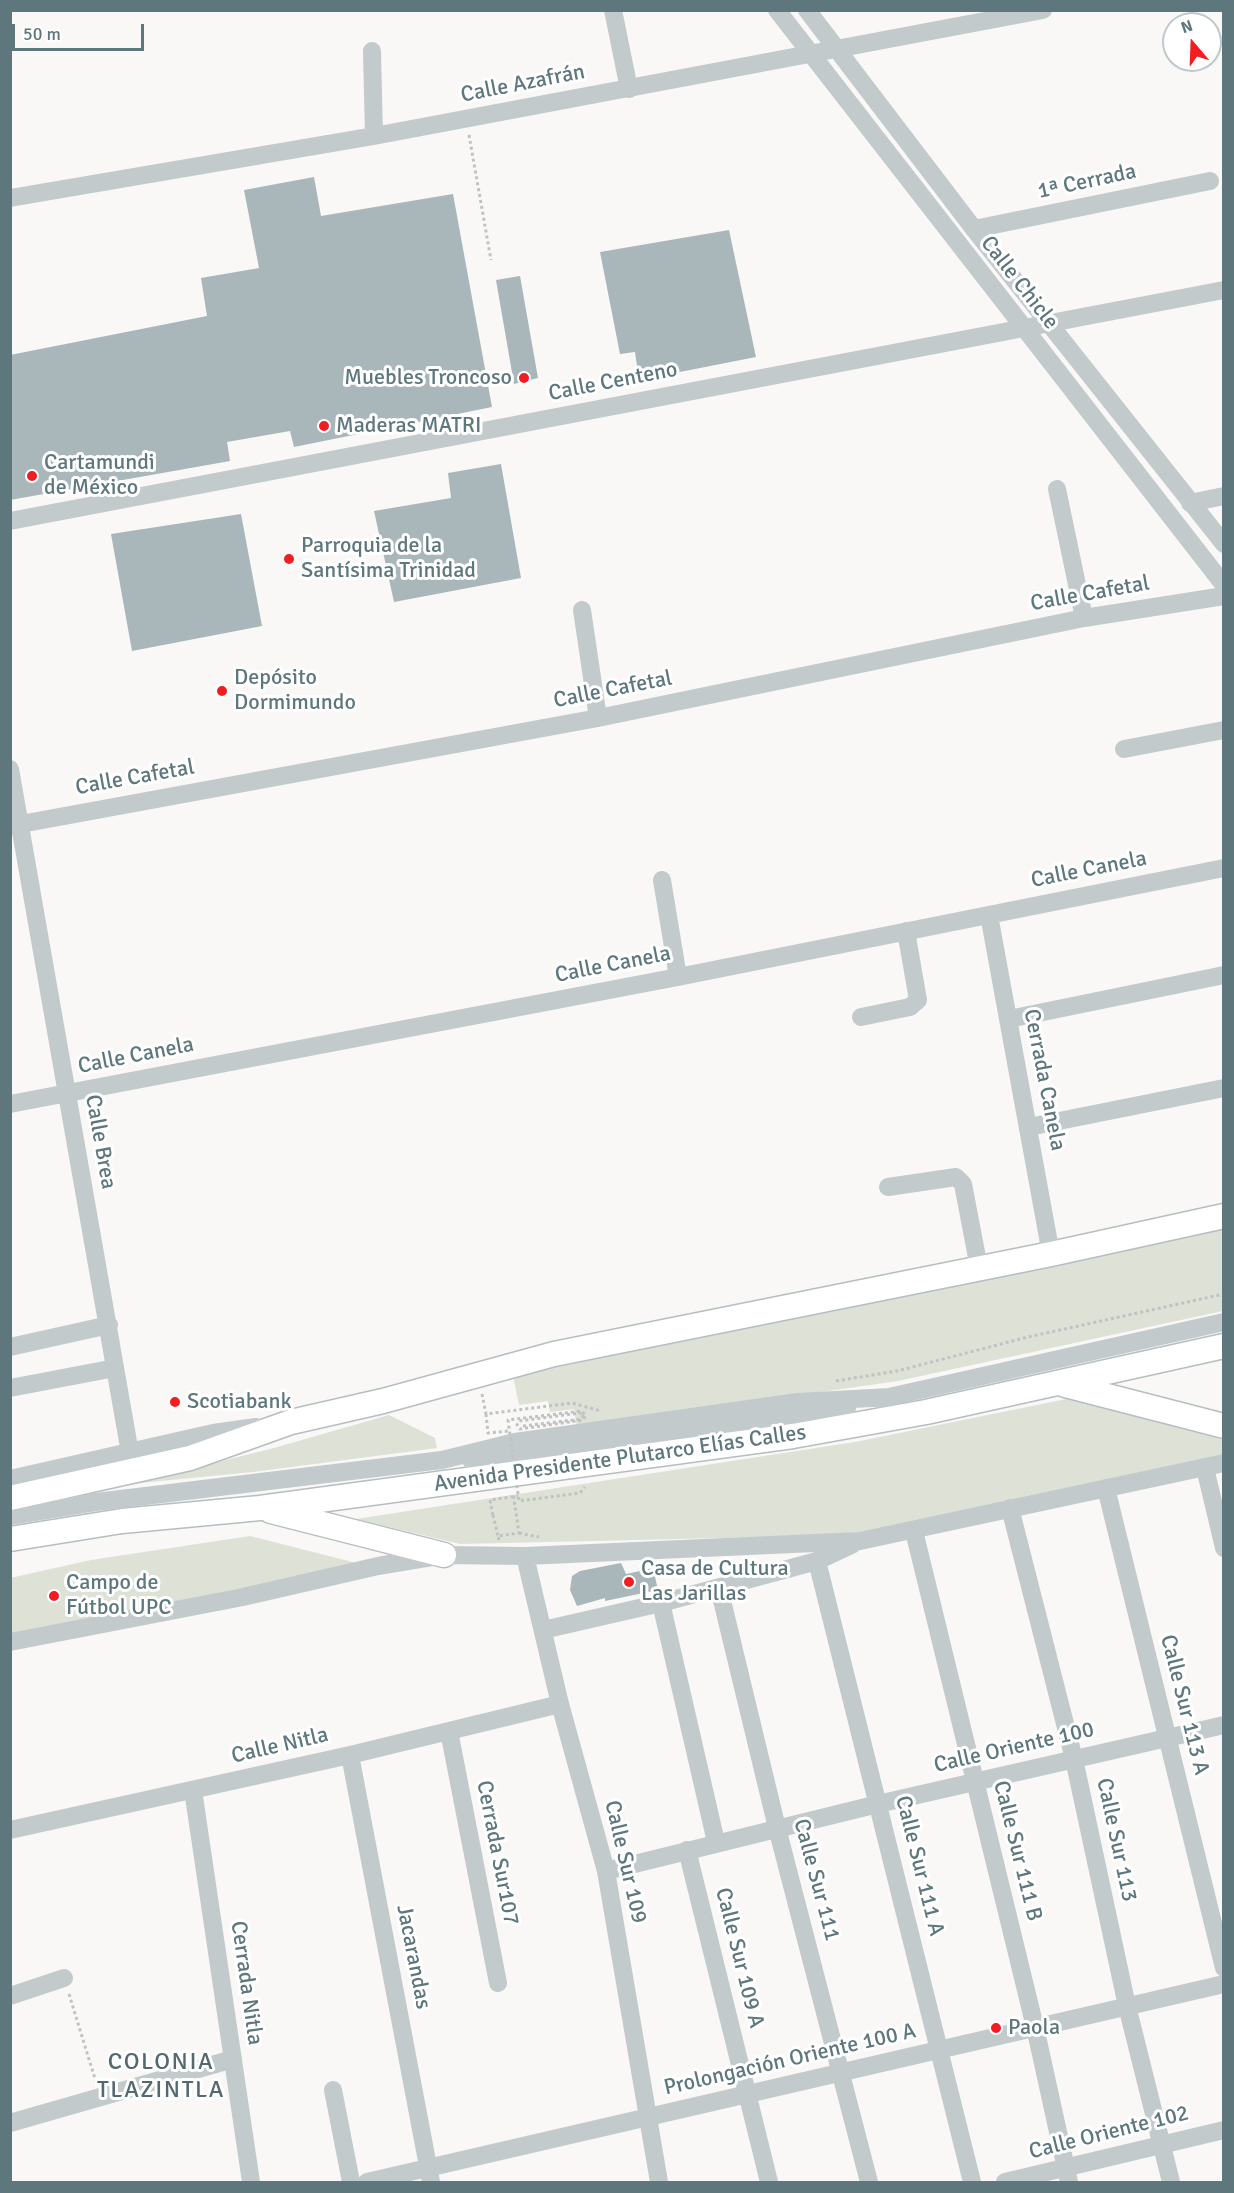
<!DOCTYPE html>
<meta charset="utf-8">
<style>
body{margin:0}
#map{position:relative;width:1234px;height:2193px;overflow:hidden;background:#f9f8f6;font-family:Signika,sans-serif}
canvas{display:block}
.frame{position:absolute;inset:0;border:12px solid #5d777d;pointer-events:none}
.north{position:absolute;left:1162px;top:12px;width:60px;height:60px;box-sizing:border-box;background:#fff;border:2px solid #bec9cb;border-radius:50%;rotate:341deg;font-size:16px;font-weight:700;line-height:24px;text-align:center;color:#5d777d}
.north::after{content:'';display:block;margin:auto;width:21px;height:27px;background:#f21d20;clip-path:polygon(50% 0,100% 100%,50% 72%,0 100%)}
.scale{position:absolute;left:12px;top:24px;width:132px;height:27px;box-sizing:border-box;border:3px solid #5d777d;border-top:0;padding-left:8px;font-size:18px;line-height:21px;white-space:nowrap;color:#5d777d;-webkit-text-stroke:4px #fff;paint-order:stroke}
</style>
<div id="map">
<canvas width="1234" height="2193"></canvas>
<div class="frame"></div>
<div class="north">N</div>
<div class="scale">50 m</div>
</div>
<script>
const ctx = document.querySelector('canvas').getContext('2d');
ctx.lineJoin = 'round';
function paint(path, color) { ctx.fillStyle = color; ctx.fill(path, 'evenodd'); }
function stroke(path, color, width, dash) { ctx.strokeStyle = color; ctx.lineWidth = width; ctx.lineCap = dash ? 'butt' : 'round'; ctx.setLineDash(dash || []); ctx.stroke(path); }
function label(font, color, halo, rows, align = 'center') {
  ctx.font = font + ' Signika,sans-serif'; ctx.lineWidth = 6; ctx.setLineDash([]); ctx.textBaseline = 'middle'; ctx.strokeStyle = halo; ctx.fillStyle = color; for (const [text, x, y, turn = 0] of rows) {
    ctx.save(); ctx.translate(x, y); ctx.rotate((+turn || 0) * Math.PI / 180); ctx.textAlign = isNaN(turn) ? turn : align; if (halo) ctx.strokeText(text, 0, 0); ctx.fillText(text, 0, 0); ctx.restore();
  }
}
const green = new Path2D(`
 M 1223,1222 L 1223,1311 L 898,1381 L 577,1427 L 574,1409 L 550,1412 L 548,1401 L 519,1405 L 513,1376 Z
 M 1076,1397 L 1223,1440 L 1223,1458 L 857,1535 L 460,1544 L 356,1519 L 855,1442 Z
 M 389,1415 L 435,1438 L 437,1448 L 253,1472 L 130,1484 L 274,1448 Z
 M 250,1536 L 368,1566 L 11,1635 L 10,1578 L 91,1560 Z`);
const building = new Path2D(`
 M 314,177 L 321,216 L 453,194 L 492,407 L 294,447 L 290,431 L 227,442 L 230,461 L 10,500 L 10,355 L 207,316 L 201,278 L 259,268 L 244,190 Z
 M 729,230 L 756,357 L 639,380 L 635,352 L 620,354 L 600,252 Z
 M 520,276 L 538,378 L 514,384 L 496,280 Z
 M 501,464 L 521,578 L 394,602 L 374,511 L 451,498 L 448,473 Z
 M 241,514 L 262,626 L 132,651 L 111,534 Z
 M 621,1563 L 626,1574 L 653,1568 L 658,1590 L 605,1601 L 605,1598 L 577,1606 L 570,1590 L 572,1576 L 580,1571 Z`);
const path = new Path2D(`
 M 469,135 L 491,260
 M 836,1381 L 897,1371 L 1028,1337 L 1224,1294
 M 482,1394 L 486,1414 L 572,1403 L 601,1411
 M 493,1515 L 498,1536
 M 519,1533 L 539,1537
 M 499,1540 L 498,1536 L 519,1533 L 513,1493
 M 69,1994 L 96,2082`);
const minor = new Path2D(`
 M 613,10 L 629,89
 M 777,10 L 1224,585
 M 807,10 L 974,229 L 1224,544
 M 372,51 L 374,136
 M 10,198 L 374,136 L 1043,10
 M 974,229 L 1210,181
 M 1057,489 L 1084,618
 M 1190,503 L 1224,496
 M 10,521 L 1224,290
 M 582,610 L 598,718
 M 1124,749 L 1224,730
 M 10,769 L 130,1453
 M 10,826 L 598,718 L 1084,618 L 1224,596
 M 662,880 L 678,977
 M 989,915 L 1051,1254
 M 861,1017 L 910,1007 L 918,1000 L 906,931
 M 1009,1019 L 1224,975
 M 10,1104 L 678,977 L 1224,868
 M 1029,1127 L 1224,1088
 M 888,1187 L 956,1177 L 963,1184 L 979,1268
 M 10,1347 L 109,1325
 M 10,1388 L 115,1368
 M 880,1399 L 1224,1322
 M 471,1460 L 518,1459 L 801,1420 L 847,1408
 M 1205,1468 L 1224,1548
 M 10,1479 L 213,1433 L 256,1427
 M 1106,1488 L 1224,1968
 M 1010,1508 L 1074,1759 L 1127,2006 L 1171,2182
 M 10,1516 L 96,1502 L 442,1460 L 515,1442 L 798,1402 L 890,1397
 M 914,1531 L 1035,2027 L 1069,2182
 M 525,1556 L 560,1704 L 606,1871 L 659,2182
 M 817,1561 L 972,2182
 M 719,1588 L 777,1828 L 869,2182
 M 661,1603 L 716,1842
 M 543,1630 L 661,1603 L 817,1561 L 853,1544
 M 10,1642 L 243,1597 L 378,1566 L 444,1555 L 525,1556 L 860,1541 L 1224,1463
 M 449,1731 L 498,1983
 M 350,1755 L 431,2182
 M 193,1790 L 251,2182
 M 10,1830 L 350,1755 L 560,1704
 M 687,1850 L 769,2182
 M 606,1871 L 878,1804 L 1224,1725
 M 10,1996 L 64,1978
 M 333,2090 L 351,2182
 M 10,2123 L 233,2059
 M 367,2182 L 1224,1984
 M 1005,2182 L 1224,2130`);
const major = new Path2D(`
 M 1065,1385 L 1224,1426
 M 10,1498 L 190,1458 L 291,1422 L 383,1401 L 554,1354 L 1051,1254 L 1224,1216
 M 271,1511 L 444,1555
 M 10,1539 L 122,1521 L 260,1508 L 793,1436 L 926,1412 L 1224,1346`);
const pathBridge = new Path2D(`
 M 486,1414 L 488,1433 L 509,1431
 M 523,1426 L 581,1419 L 584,1415 L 580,1413 L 519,1421 L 517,1425 L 520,1429 L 583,1420 L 586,1415 L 581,1411 L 508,1420 L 519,1501 L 580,1493 L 585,1487
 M 493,1515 L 490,1500 L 518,1496`);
const markers = [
 [524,378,6,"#f21d20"],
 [324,426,6,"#f21d20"],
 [32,476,6,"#f21d20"],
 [289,559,6,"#f21d20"],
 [222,691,6,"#f21d20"],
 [175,1402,6,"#f21d20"],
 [629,1582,6,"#f21d20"],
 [54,1596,6,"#f21d20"],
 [996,2028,6,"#f21d20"]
];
const streetNames = [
 ["Calle Azafrán",523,84,-11],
 ["1ª Cerrada",1087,182,-12],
 ["Calle Chicle",1019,283,52],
 ["Calle Centeno",613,382,-11],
 ["Calle Cafetal",1090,594,-10],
 ["Calle Cafetal",613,690,-11],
 ["Calle Cafetal",135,778,-10],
 ["Calle Canela",1089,870,-11],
 ["Calle Canela",613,965,-11],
 ["Calle Canela",136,1056,-11],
 ["Cerrada Canela",1044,1080,79],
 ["Calle Brea",100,1142,80],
 ["Avenida Presidente Plutarco Elías Calles",620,1459,-8],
 ["Calle Sur 113 A",1184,1705,76],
 ["Calle Nitla",280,1746,-13],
 ["Calle Oriente 100",1014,1748,-13],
 ["Calle Sur 113",1116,1840,78],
 ["Calle Sur 111 B",1017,1851,76],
 ["Cerrada Sur107",497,1853,79],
 ["Calle Sur 109",625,1862,77],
 ["Calle Sur 111 A",919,1866,76],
 ["Calle Sur 111",816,1880,75],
 ["Jacarandas",413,1957,79],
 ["Calle Sur 109 A",739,1958,76],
 ["Cerrada Nitla",246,1983,82],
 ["Prolongación Oriente 100 A",790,2060,-13],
 ["Calle Oriente 102",1109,2133,-14]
];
const poiNames = [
 ["Muebles Troncoso",512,378,"right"],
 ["Maderas MATRI",336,426],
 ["Cartamundi",44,463],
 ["de México",44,488],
 ["Parroquia de la",301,546],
 ["Santísima Trinidad",301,571],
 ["Depósito",234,678],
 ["Dormimundo",234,703],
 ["Scotiabank",187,1402],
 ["Casa de Cultura",641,1569],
 ["Las Jarillas",641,1594],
 ["Campo de",66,1583],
 ["Fútbol UPC",66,1608],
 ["Paola",1008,2028]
];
const neighbourhoodNames = [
 ["COLONIA",161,2063],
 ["TLAZINTLA",161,2091]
];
paint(green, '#dde1d6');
paint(building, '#a9b7ba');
stroke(major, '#b6bec0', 27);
stroke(path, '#bfc3c4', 3, [3, 3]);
stroke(minor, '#c3cacc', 18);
stroke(major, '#fff', 24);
stroke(pathBridge, '#bfc3c4', 3, [3, 3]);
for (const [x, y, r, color] of markers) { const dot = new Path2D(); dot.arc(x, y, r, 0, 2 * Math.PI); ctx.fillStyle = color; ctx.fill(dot); stroke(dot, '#fff', 2); }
label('22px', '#5d777d', '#fff', streetNames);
label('22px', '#5d777d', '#fff', poiNames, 'left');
ctx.letterSpacing = '1.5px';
label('24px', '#54696e', '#fff', neighbourhoodNames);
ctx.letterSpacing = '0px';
</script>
